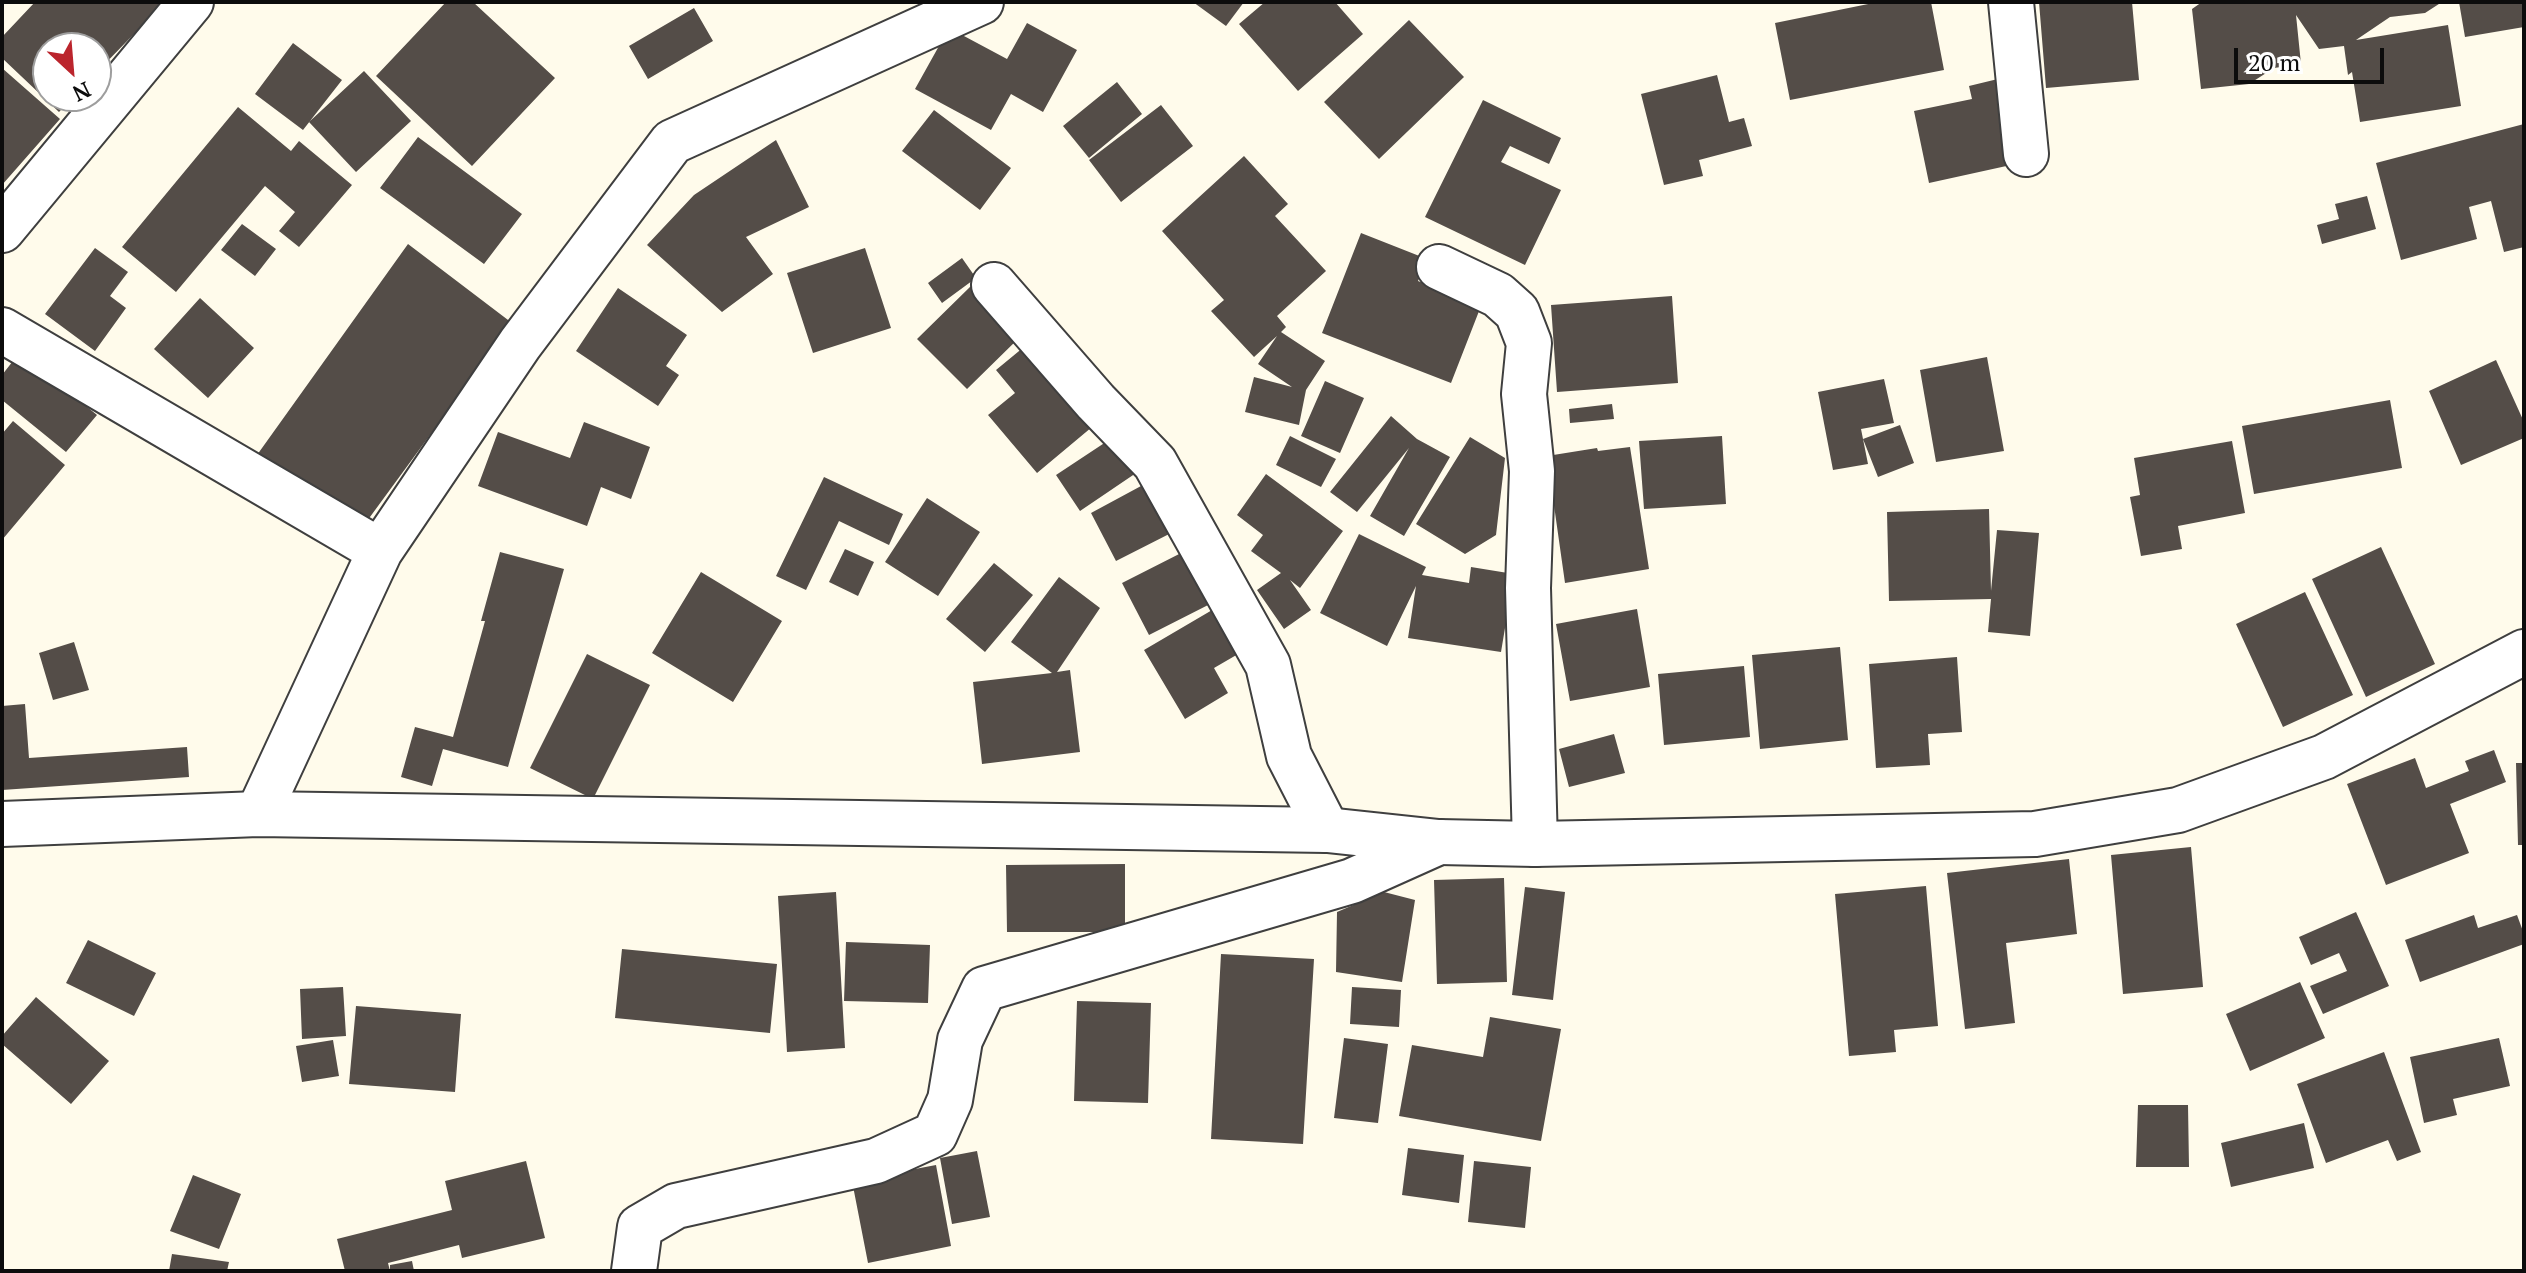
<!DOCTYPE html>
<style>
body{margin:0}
#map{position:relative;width:2526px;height:1273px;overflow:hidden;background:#fffbeb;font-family:"PT Serif",serif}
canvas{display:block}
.frame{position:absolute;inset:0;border:4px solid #0c0c0c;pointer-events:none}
.north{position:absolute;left:32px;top:32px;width:80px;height:80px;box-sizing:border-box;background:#fff;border:2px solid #9e9e9e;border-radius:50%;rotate:154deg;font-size:22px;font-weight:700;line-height:32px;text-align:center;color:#0c0c0c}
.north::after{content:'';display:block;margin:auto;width:28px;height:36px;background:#bb252d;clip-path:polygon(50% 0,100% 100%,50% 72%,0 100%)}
.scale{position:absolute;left:2234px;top:48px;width:150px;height:36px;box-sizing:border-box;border:4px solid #0c0c0c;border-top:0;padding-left:10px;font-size:24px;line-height:28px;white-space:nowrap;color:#0c0c0c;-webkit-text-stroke:6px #fff;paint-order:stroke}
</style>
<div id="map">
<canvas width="2526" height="1273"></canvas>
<div class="frame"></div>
<div class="north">N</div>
<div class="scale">20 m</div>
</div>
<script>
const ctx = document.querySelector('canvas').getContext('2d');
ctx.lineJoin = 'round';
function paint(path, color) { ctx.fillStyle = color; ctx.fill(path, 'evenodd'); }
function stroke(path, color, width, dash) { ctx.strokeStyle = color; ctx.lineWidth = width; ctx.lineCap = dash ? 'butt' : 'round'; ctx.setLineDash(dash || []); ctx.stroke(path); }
const building = new Path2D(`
 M 35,2 L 165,2 L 96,73 L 96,48 L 48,48 L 48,96 L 74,96 L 59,112 L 2,58 L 2,37 Z
 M 446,2 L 473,2 L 555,78 L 472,166 L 376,76 Z
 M 1193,2 L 1244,2 L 1226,26 Z
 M 1265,2 L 1335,2 L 1363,34 L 1298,91 L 1239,24 Z
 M 1878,2 L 1931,2 L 1944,70 L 1790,100 L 1775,23 Z
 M 2039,2 L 2132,2 L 2139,80 L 2046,88 Z
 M 2202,2 L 2442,2 L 2425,13 L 2390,17 L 2356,40 L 2448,25 L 2461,106 L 2360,122 L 2352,72 L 2348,75 L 2344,46 L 2319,49 L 2296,15 L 2301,64 L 2274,68 L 2249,84 L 2201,89 L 2192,9 Z
 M 2459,2 L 2524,2 L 2524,27 L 2465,37 Z
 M 694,8 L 713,41 L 648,79 L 629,46 Z
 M 1409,20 L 1464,77 L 1379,159 L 1324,102 Z
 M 1027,23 L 1077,50 L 1043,112 L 1011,94 L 991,130 L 915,89 L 949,28 L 1007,59 Z
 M 293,43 L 342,80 L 303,130 L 255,94 Z
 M 2,68 L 60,119 L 2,185 Z
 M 364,71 L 411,121 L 356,172 L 309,122 Z
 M 1717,75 L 1729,122 L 1744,118 L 1752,146 L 1699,160 L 1703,176 L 1664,185 L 1641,94 Z
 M 2002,78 L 2020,163 L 1929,183 L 1914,111 L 1972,99 L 1969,86 Z
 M 1117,82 L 1142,114 L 1089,158 L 1063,126 Z
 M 1483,100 L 1561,138 L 1549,164 L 1510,146 L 1501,162 L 1561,190 L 1525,265 L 1425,217 Z
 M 1161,105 L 1193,146 L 1121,202 L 1089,160 Z
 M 238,107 L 291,151 L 299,141 L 352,185 L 299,247 L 279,231 L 295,212 L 265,186 L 176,292 L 122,247 Z
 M 934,110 L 1011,168 L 980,210 L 902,151 Z
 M 2524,124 L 2524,247 L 2504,252 L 2491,201 L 2469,207 L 2477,239 L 2401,260 L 2376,163 Z
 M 418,137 L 522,214 L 484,264 L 380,188 Z
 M 776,140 L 809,207 L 746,237 L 773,274 L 722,312 L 647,245 L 694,195 Z
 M 1244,156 L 1288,204 L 1275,216 L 1326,271 L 1277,316 L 1286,327 L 1281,332 L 1325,361 L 1306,390 L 1299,425 L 1245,412 L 1254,377 L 1292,387 L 1258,364 L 1277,336 L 1254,357 L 1211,311 L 1224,300 L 1162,231 Z
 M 2367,196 L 2376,229 L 2322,244 L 2317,225 L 2339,219 L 2335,204 Z
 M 242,224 L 276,249 L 255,276 L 221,250 Z
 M 1361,233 L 1427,259 L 1418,281 L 1481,306 L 1451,383 L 1322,333 Z
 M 408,244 L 512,323 L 359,532 L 252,462 Z
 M 95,248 L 128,272 L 110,296 L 126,308 L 95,351 L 45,314 Z
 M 865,248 L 891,328 L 813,353 L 787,273 Z
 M 962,258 L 976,278 L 942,303 L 928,283 Z
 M 972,285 L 1021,336 L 967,389 L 917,339 Z
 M 618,288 L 687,335 L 666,366 L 679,375 L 658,406 L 576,351 Z
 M 1672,296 L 1678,383 L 1557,392 L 1551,305 Z
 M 200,298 L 254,348 L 208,398 L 154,349 Z
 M 1030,342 L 1098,422 L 1037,473 L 988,415 L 1015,393 L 996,370 Z
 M 20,352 L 97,415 L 66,452 L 2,400 L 2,375 Z
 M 1987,357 L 2004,451 L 1936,462 L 1920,370 Z
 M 2496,360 L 2524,422 L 2524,438 L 2461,465 L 2429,391 Z
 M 1884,379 L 1894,423 L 1861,429 L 1868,464 L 1833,470 L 1818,392 Z
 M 1325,381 L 1364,398 L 1340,453 L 1301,436 Z
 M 2390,400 L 2402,468 L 2254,494 L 2242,426 Z
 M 1612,404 L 1614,419 L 1570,423 L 1569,409 Z
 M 1391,416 L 1417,439 L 1450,457 L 1404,536 L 1370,516 L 1409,448 L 1357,512 L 1330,492 Z
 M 13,421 L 65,465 L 2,540 L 2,434 Z
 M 584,422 L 650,447 L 631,499 L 601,487 L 587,526 L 478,486 L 498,432 L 570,458 Z
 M 1900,425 L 1914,463 L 1878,477 L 1863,439 Z
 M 1118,434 L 1142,469 L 1080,511 L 1056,475 Z
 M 1290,436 L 1336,459 L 1321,487 L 1276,465 Z
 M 1722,436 L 1726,504 L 1644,509 L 1639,441 Z
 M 1470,437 L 1505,458 L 1496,535 L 1465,554 L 1416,524 Z
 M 2232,441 L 2245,513 L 2178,526 L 2182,549 L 2141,556 L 2130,497 L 2140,495 L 2134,458 Z
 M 1630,447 L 1649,569 L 1565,583 L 1547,456 L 1597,448 L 1598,451 Z
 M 1266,474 L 1343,531 L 1300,588 L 1290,580 L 1311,610 L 1284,629 L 1257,590 L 1281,573 L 1251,551 L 1263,535 L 1237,515 Z
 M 824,477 L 903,514 L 889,545 L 839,521 L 806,590 L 776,576 Z
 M 1154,479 L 1179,529 L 1116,561 L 1091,513 Z
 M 927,498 L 980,532 L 938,596 L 885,562 Z
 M 1989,509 L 1991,591 L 1997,530 L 2039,533 L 2030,636 L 1988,632 L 1991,599 L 1889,601 L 1887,512 Z
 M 1359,534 L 1426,567 L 1422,575 L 1469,583 L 1471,567 L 1514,574 L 1501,652 L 1408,638 L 1416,586 L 1387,646 L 1320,613 Z
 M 2381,547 L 2435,664 L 2366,697 L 2312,579 Z
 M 845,549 L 874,562 L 858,596 L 829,582 Z
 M 1189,549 L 1216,601 L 1149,635 L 1122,583 Z
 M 500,552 L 564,569 L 508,767 L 443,749 L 432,786 L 401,777 L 415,727 L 453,737 L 485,621 L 481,621 Z
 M 994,563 L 1033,595 L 985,652 L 946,619 Z
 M 701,572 L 782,621 L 733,702 L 652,653 Z
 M 1059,577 L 1100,608 L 1057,672 L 1070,670 L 1080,752 L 982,764 L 973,682 L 1052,673 L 1011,642 Z
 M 2305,592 L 2353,695 L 2283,727 L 2236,624 Z
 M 1219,606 L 1245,650 L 1214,668 L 1228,693 L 1185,719 L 1144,650 Z
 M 1637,609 L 1650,687 L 1570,701 L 1556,624 Z
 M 74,642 L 89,690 L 53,700 L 39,653 Z
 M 1840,647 L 1848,740 L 1760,749 L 1752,655 Z
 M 587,654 L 650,685 L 593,799 L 530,768 Z
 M 1957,657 L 1962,732 L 1928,734 L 1930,765 L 1876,768 L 1869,664 Z
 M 1744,666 L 1750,737 L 1664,745 L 1658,674 Z
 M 25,704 L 29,758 L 187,747 L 189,777 L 2,790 L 2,706 Z
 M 1614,734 L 1625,773 L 1569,787 L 1559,749 Z
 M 2494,750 L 2506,782 L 2450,804 L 2469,853 L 2386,885 L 2347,784 L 2415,758 L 2426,788 L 2469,771 L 2465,761 Z
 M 2516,763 L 2524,763 L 2524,845 L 2518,845 Z
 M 2191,847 L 2203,987 L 2123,994 L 2111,855 Z
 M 2069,859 L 2077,934 L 2006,943 L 2015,1023 L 1965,1029 L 1947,873 Z
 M 1125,864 L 1125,932 L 1007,932 L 1006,865 Z
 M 1504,878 L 1507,982 L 1437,984 L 1434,880 Z
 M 1926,886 L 1938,1026 L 1894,1030 L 1896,1052 L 1849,1056 L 1835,894 Z
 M 1525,887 L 1565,892 L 1553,1000 L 1512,995 Z
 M 836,892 L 845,1048 L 787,1052 L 778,896 Z
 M 1384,892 L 1415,900 L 1402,982 L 1336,972 L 1337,912 Z
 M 2356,912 L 2389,986 L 2323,1014 L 2310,986 L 2347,971 L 2339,953 L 2311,965 L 2299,937 Z
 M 2474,915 L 2478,928 L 2517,915 L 2524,934 L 2524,944 L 2420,982 L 2405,940 Z
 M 88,940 L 156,973 L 134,1016 L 66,983 Z
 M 846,942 L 930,945 L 928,1003 L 844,1001 Z
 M 622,949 L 777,964 L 770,1033 L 615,1018 Z
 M 1221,954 L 1314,959 L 1303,1144 L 1211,1139 Z
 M 2300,982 L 2325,1038 L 2250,1071 L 2226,1014 Z
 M 343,987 L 346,1036 L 302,1039 L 300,989 Z
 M 1352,987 L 1401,990 L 1399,1027 L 1350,1024 Z
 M 36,997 L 109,1061 L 71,1104 L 2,1044 L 2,1036 Z
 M 1077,1001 L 1151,1003 L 1148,1103 L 1074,1101 Z
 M 356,1006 L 461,1014 L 455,1092 L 349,1084 Z
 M 1490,1017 L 1561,1029 L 1541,1141 L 1399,1116 L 1412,1045 L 1483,1057 Z
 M 1344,1038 L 1388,1044 L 1378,1123 L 1334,1118 Z
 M 2499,1038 L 2510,1086 L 2453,1099 L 2457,1115 L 2424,1123 L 2410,1057 Z
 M 333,1040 L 339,1076 L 302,1082 L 296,1046 Z
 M 2384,1052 L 2421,1152 L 2397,1161 L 2388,1140 L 2326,1163 L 2297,1084 Z
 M 2138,1105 L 2188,1105 L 2189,1167 L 2136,1167 Z
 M 2304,1123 L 2314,1168 L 2231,1187 L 2221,1143 Z
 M 1408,1148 L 1464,1155 L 1459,1203 L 1402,1195 Z
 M 977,1151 L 990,1217 L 952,1224 L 940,1158 Z
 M 526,1161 L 545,1238 L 462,1258 L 459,1245 L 388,1263 L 390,1271 L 390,1265 L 412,1261 L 414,1271 L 345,1271 L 337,1239 L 452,1210 L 445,1181 Z
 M 1474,1161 L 1531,1167 L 1525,1228 L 1468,1222 Z
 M 936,1165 L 951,1246 L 868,1263 L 852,1181 Z
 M 193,1175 L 241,1194 L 219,1249 L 170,1231 Z
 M 172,1254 L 229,1262 L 227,1271 L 169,1271 Z`);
const minor = new Path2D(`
 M 2011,2 L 2026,154
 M 2,230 L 191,2
 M 1439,267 L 1498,295 L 1517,312 L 1529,343 L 1524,394 L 1532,471 L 1528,588 L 1535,844
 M 994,285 L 1096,402 L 1155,463 L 1268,665 L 1289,756 L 1327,830
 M 2,330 L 380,551 L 258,814
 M 380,551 L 520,344 L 672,142 L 981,2
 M 634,1271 L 640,1227 L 676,1206 L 876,1161 L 935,1134 L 950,1100 L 960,1040 L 984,989 L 1352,881 L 1439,842`);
const tertiary = new Path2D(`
 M 2,824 L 258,814 L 1327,830 L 1439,842 L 1535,844 L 2035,834 L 2178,810 L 2324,757 L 2524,652`);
paint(building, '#544d48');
stroke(minor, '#3f3f3f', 48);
stroke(tertiary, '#3f3f3f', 48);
stroke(minor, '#fff', 44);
stroke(tertiary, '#fff', 44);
</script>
